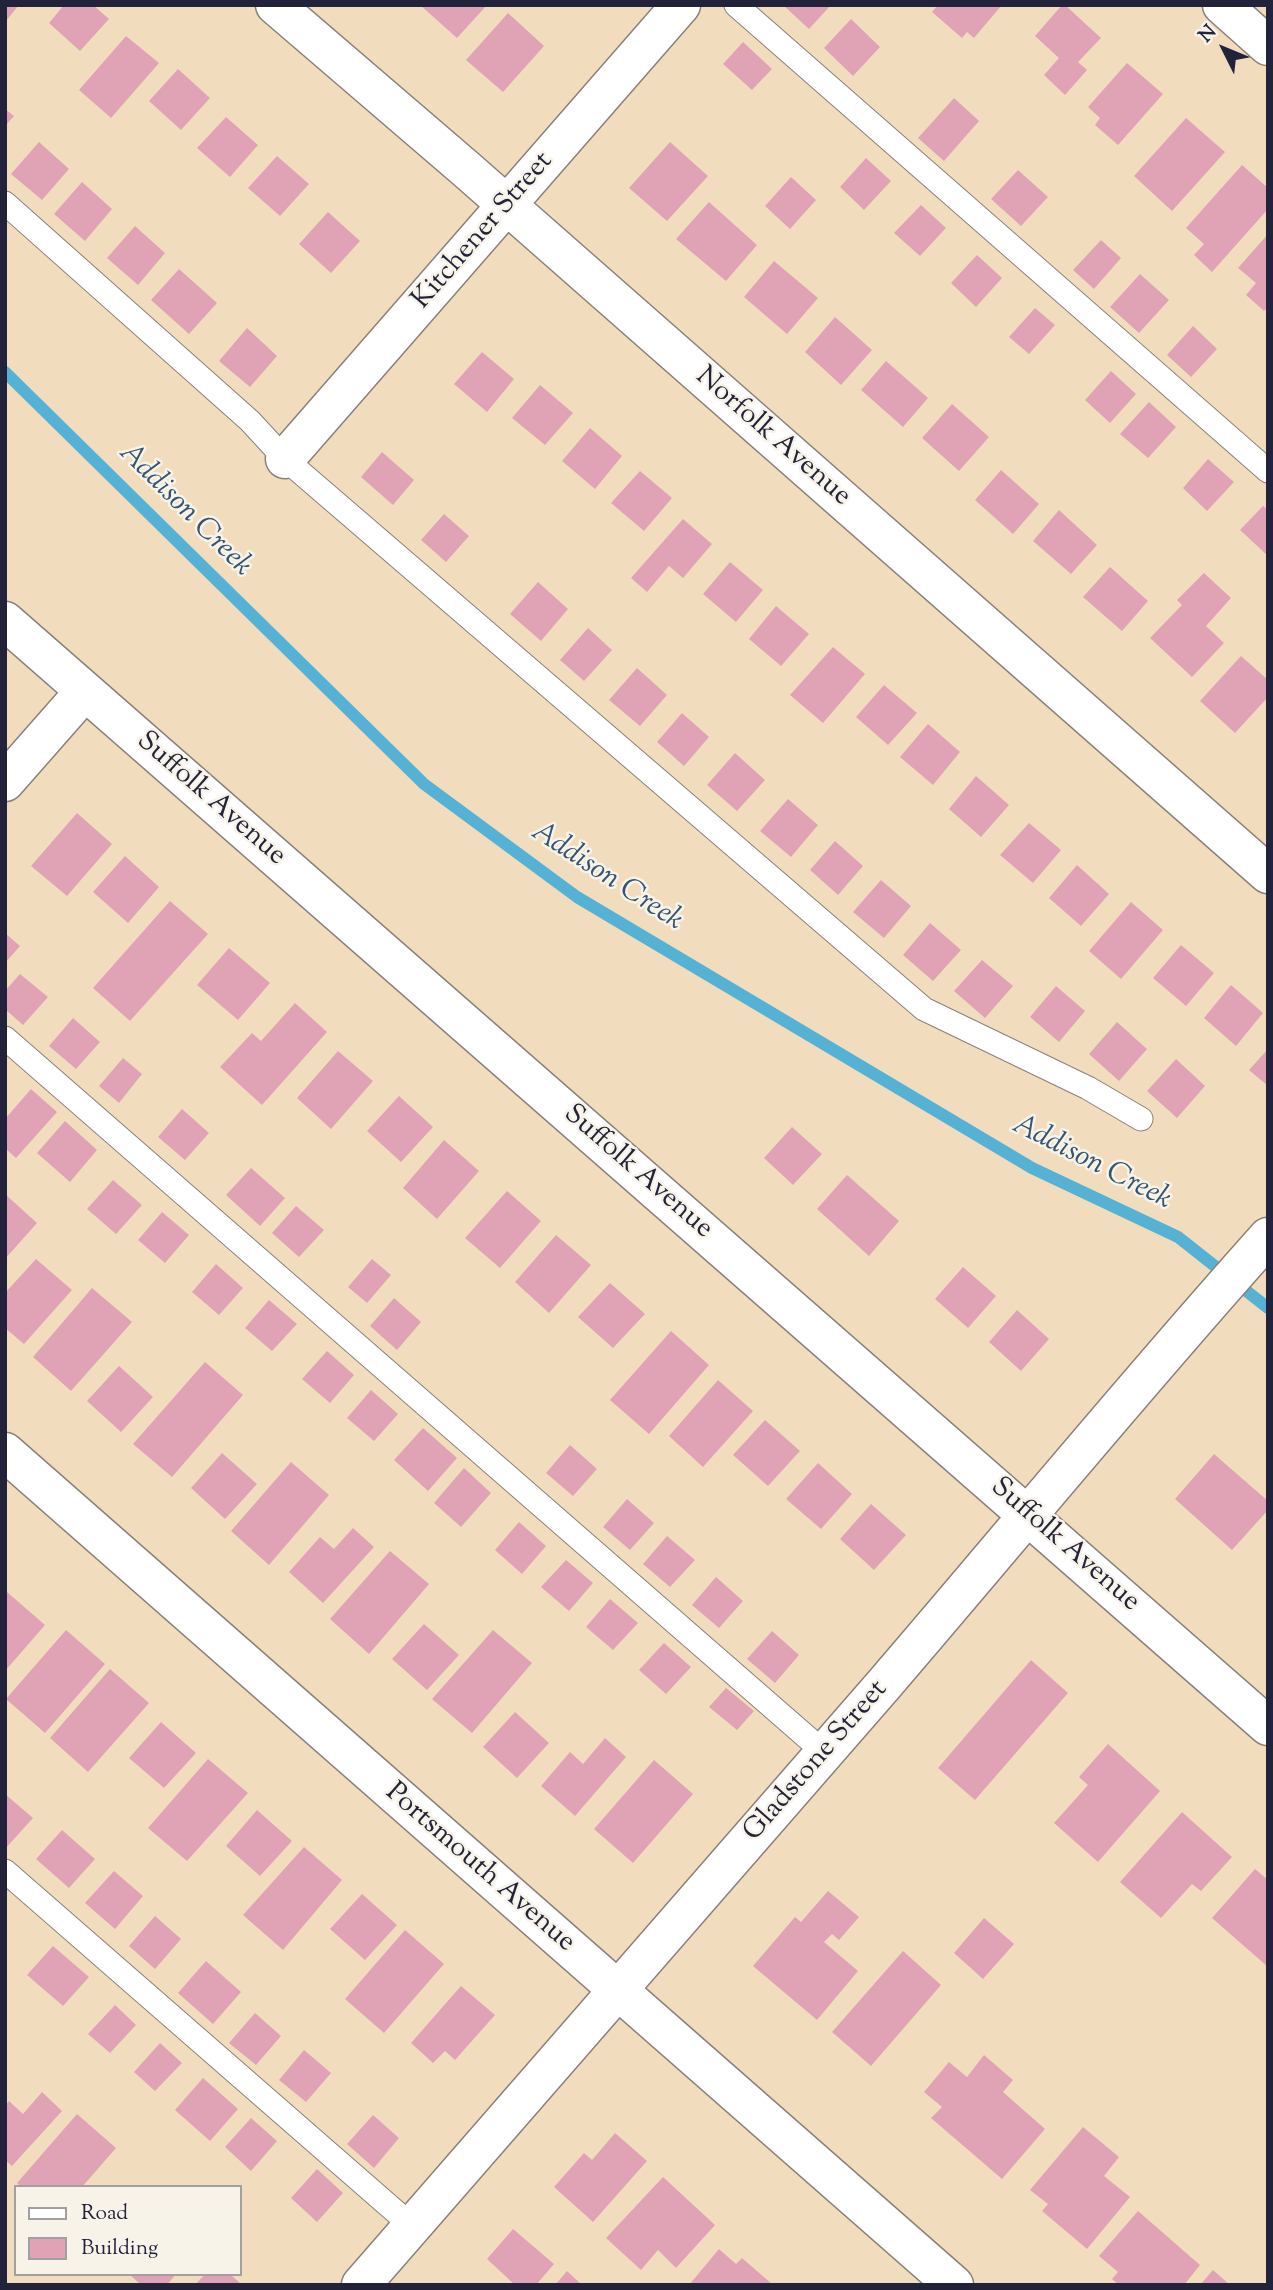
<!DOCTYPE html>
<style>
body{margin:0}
#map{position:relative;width:1273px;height:2290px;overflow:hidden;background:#f1ddbe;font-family:"Sorts Mill Goudy",serif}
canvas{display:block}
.frame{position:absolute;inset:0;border:7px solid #22223b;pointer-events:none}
.legend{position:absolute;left:14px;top:2185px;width:228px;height:91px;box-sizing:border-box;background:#f7f3e8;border:2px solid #a29fa3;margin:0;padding:9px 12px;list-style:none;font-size:21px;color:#22223b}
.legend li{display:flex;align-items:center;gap:14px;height:35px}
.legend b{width:35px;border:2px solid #a29fa3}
.north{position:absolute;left:1189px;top:14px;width:70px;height:70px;-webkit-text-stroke:5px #f7f3e8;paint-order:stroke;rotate:313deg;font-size:19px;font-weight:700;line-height:28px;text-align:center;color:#22223b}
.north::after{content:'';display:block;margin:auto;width:24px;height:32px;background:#22223b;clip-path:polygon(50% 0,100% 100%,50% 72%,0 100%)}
</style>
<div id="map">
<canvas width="1273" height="2290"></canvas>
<div class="frame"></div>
<ul class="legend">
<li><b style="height:9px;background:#fff"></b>Road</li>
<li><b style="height:19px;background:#e0a3b6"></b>Building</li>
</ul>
<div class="north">N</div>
</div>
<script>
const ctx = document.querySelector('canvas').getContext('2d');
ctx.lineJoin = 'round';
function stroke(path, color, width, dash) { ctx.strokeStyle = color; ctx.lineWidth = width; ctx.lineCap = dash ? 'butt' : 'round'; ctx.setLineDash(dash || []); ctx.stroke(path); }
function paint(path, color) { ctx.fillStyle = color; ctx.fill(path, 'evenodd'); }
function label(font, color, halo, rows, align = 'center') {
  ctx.font = font + ' "Sorts Mill Goudy",serif'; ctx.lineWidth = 5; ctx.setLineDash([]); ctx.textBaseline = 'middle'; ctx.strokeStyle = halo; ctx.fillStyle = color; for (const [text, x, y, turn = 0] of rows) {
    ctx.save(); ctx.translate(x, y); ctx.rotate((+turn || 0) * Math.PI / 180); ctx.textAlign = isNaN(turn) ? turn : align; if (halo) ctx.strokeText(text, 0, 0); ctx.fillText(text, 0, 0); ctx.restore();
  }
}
const stream = new Path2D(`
 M 5,372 L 424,784 L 577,897 L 1032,1168 L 1178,1237 L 1268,1308`);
const building = new Path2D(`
 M 5,5 L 19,5 L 5,22 Z
 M 64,5 L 93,5 L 109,19 L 80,51 L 49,23 Z
 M 420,5 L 487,5 L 457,38 Z
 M 783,5 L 831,5 L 809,29 Z
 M 938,5 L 1002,5 L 974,38 L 967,32 L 962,38 L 932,12 Z
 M 1062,5 L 1065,5 L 1101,38 L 1078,62 L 1087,70 L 1065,95 L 1044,75 L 1059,58 L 1035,36 Z
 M 508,13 L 544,46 L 503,92 L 466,60 Z
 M 851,19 L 880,47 L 853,76 L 824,48 Z
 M 126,36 L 159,63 L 111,118 L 79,90 Z
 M 743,42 L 772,69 L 752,90 L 723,64 Z
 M 1127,63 L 1163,94 L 1118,145 L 1095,125 L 1100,118 L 1088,107 Z
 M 178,69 L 210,98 L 181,130 L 149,101 Z
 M 954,98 L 979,121 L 944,161 L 918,138 Z
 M 5,109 L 14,116 L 5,126 Z
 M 226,117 L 258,145 L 230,177 L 197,148 Z
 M 1186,118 L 1225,152 L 1172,211 L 1134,176 Z
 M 39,142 L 69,169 L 42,200 L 11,174 Z
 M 670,142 L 708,176 L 667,221 L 629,188 Z
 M 277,156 L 309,184 L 280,216 L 248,188 Z
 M 866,158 L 891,181 L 864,210 L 840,187 Z
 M 1242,165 L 1268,188 L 1268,209 L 1212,272 L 1194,255 L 1204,244 L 1186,228 Z
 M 1018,170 L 1048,197 L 1021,226 L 991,199 Z
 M 791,177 L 816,200 L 790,229 L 765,206 Z
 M 82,182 L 112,209 L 85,241 L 54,214 Z
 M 709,202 L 757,245 L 726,281 L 676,239 Z
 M 921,205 L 946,228 L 920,256 L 894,233 Z
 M 328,212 L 360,241 L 331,273 L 299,244 Z
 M 135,226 L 165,253 L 138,285 L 107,258 Z
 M 1268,234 L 1268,307 L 1264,311 L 1246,295 L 1256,283 L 1238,268 Z
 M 1101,240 L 1121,258 L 1094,289 L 1073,270 Z
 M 977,255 L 1002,278 L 976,307 L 951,283 Z
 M 774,261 L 818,298 L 787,334 L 744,297 Z
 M 179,269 L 217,303 L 189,334 L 151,300 Z
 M 1140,274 L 1169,300 L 1139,333 L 1110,307 Z
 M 1035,308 L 1055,325 L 1029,354 L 1009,337 Z
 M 835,317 L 872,350 L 841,385 L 805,352 Z
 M 1193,326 L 1217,349 L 1191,377 L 1167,355 Z
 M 247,328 L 277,356 L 250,387 L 219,361 Z
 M 482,352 L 514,379 L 487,412 L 454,384 Z
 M 886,361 L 928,398 L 903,427 L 861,390 Z
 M 1111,371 L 1136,394 L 1110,423 L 1085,400 Z
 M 540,385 L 573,413 L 545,445 L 512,418 Z
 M 1149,402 L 1176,427 L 1148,458 L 1120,434 Z
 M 952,404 L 989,437 L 959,471 L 922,438 Z
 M 590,428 L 622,456 L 595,489 L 562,461 Z
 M 382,452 L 414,480 L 393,505 L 361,477 Z
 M 1208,459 L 1234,482 L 1207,511 L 1183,488 Z
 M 1001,470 L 1039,504 L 1013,534 L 975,500 Z
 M 640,471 L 672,498 L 644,531 L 611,503 Z
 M 1263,506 L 1268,510 L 1268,556 L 1240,530 Z
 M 1059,510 L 1097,545 L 1071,574 L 1033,541 Z
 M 444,514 L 469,536 L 446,562 L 421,540 Z
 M 683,519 L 712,544 L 683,578 L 669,566 L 647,592 L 631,578 Z
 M 730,562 L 763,590 L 736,622 L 703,594 Z
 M 1110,567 L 1148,601 L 1122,631 L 1083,597 Z
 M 1204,573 L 1231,598 L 1206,626 L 1224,643 L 1192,677 L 1150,638 L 1182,605 L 1177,600 Z
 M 538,582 L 568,609 L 541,641 L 510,614 Z
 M 776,606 L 809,634 L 781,666 L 749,639 Z
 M 588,628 L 612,650 L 584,681 L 560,660 Z
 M 833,647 L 865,674 L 823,723 L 790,695 Z
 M 1241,656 L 1268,680 L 1268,697 L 1235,733 L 1200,701 Z
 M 637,668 L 667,695 L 640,726 L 609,700 Z
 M 884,685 L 917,713 L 888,745 L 856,717 Z
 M 682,713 L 709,737 L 684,766 L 657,742 Z
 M 928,724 L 960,752 L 933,785 L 900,757 Z
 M 735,753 L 765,780 L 737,811 L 707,785 Z
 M 976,776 L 1009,805 L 981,837 L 949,809 Z
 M 788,799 L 818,825 L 791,857 L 760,831 Z
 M 77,813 L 112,844 L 67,896 L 31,866 Z
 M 1029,823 L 1061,850 L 1033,883 L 1000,855 Z
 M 835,841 L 863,866 L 838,895 L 810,870 Z
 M 125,856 L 159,887 L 128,923 L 93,892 Z
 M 1077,865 L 1109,894 L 1081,926 L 1049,898 Z
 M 881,880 L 911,906 L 884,938 L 853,912 Z
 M 170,901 L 208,934 L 130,1021 L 93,988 Z
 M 1131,902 L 1163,930 L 1121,979 L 1089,951 Z
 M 930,923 L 961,950 L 933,981 L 903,955 Z
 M 5,933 L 20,946 L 5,963 Z
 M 1181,945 L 1214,973 L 1186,1006 L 1153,978 Z
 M 229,948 L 270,983 L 238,1020 L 197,985 Z
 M 982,960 L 1013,986 L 985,1018 L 954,991 Z
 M 20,974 L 48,997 L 23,1025 L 5,1009 L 5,991 Z
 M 1231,985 L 1263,1013 L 1236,1046 L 1204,1018 Z
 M 1056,986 L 1085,1011 L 1059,1042 L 1030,1017 Z
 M 295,1003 L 327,1032 L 262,1105 L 220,1067 L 252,1033 L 261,1041 Z
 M 73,1018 L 100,1042 L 76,1069 L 49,1046 Z
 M 1117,1022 L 1147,1049 L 1119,1081 L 1089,1054 Z
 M 1268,1049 L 1268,1086 L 1249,1070 Z
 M 338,1051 L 373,1081 L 331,1129 L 297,1098 Z
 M 123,1058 L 142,1074 L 119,1103 L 99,1086 Z
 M 1176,1059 L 1205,1086 L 1177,1118 L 1147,1091 Z
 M 31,1089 L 57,1112 L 16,1158 L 5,1148 L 5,1119 Z
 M 399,1096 L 433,1127 L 401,1162 L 367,1131 Z
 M 182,1109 L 209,1133 L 185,1160 L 158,1137 Z
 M 65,1121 L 97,1150 L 70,1182 L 37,1153 Z
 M 792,1127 L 822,1154 L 793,1185 L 764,1158 Z
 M 444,1140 L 479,1171 L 437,1219 L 403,1188 Z
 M 251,1168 L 285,1198 L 260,1226 L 226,1195 Z
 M 847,1175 L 899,1221 L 869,1256 L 817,1209 Z
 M 113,1180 L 142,1205 L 116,1234 L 87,1209 Z
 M 507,1191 L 541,1221 L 500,1268 L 465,1238 Z
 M 5,1194 L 37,1223 L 5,1259 Z
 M 296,1206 L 324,1230 L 299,1257 L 272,1233 Z
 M 162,1212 L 189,1235 L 165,1263 L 138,1240 Z
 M 556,1235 L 591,1265 L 549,1313 L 515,1282 Z
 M 36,1259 L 72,1290 L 24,1344 L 5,1328 L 5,1293 Z
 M 372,1259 L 391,1275 L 367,1303 L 348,1287 Z
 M 216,1264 L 243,1288 L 219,1315 L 192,1292 Z
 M 963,1267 L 996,1296 L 968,1328 L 935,1299 Z
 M 610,1283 L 645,1314 L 613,1348 L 578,1317 Z
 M 92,1288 L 132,1322 L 71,1391 L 33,1357 Z
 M 394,1298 L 421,1322 L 397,1350 L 370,1326 Z
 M 269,1300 L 297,1324 L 272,1351 L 245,1328 Z
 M 1017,1310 L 1049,1339 L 1021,1371 L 989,1342 Z
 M 671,1331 L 709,1365 L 649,1434 L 610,1400 Z
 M 327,1351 L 354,1375 L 330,1403 L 302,1379 Z
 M 205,1362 L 243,1395 L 172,1477 L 133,1444 Z
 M 119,1366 L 153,1397 L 121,1432 L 87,1401 Z
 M 718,1380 L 753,1411 L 703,1467 L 669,1436 Z
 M 371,1390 L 398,1414 L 374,1441 L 347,1418 Z
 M 765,1420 L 800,1451 L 768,1486 L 733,1455 Z
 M 423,1428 L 457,1458 L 428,1491 L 394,1460 Z
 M 570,1445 L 597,1469 L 573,1496 L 546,1473 Z
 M 222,1453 L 257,1484 L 225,1519 L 191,1488 Z
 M 1214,1454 L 1268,1501 L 1268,1510 L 1232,1550 L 1175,1499 Z
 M 291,1462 L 329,1495 L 269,1565 L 231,1531 Z
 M 818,1463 L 852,1494 L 821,1529 L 786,1499 Z
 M 464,1468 L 491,1493 L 461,1527 L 434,1503 Z
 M 627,1499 L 654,1523 L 630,1550 L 603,1527 Z
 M 871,1504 L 906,1535 L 874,1570 L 840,1539 Z
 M 519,1522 L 546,1546 L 522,1574 L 495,1550 Z
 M 353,1528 L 374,1547 L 323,1603 L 289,1572 L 320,1537 L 334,1549 Z
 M 667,1536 L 695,1560 L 670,1587 L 643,1564 Z
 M 390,1551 L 429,1584 L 369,1654 L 330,1619 Z
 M 566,1560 L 593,1583 L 569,1611 L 541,1587 Z
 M 716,1577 L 743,1601 L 719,1628 L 692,1605 Z
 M 7,1592 L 45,1625 L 5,1671 L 5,1593 Z
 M 610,1599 L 638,1623 L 613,1650 L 586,1627 Z
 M 424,1624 L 459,1655 L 427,1690 L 392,1659 Z
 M 66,1630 L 105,1664 L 45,1733 L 6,1699 Z
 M 493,1630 L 532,1663 L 472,1733 L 432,1699 Z
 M 772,1631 L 799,1655 L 775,1683 L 747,1659 Z
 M 664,1643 L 691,1667 L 666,1694 L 639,1670 Z
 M 1031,1660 L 1068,1693 L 975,1800 L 938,1768 Z
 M 110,1669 L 149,1703 L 88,1772 L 50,1738 Z
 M 726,1688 L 754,1711 L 737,1730 L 709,1707 Z
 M 515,1712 L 549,1743 L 517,1778 L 483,1747 Z
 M 161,1722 L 196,1753 L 164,1788 L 129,1758 Z
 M 605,1738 L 626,1757 L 575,1816 L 541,1786 L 570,1752 L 583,1764 Z
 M 1108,1744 L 1160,1791 L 1098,1862 L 1054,1823 L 1088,1785 L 1079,1777 Z
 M 208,1759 L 248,1793 L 187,1861 L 148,1828 Z
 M 654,1760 L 693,1794 L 633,1863 L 594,1829 Z
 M 5,1794 L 33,1818 L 5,1849 Z
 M 257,1810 L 292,1841 L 260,1876 L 226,1846 Z
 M 1182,1812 L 1232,1857 L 1201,1891 L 1192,1884 L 1161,1918 L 1120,1882 Z
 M 62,1830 L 95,1859 L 69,1888 L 36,1859 Z
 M 304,1847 L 342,1880 L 283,1950 L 243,1915 Z
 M 1255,1869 L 1268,1880 L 1268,1967 L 1212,1918 Z
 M 114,1871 L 143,1896 L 115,1929 L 85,1903 Z
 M 828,1891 L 859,1917 L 839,1940 L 832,1934 L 824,1942 L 858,1971 L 817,2020 L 753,1966 L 795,1917 L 801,1922 Z
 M 362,1894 L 397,1925 L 365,1960 L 330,1929 Z
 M 155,1916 L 181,1939 L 155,1969 L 129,1946 Z
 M 984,1918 L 1014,1944 L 983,1979 L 954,1953 Z
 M 405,1930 L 444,1964 L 384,2033 L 345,1999 Z
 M 53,1946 L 89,1977 L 63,2006 L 27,1975 Z
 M 903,1951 L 941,1985 L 871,2066 L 832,2032 Z
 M 206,1961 L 241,1992 L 213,2024 L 178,1993 Z
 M 461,1986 L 495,2015 L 455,2060 L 445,2051 L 433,2063 L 411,2043 Z
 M 115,2005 L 136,2025 L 110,2053 L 88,2034 Z
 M 255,2013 L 281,2036 L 256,2065 L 229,2043 Z
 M 160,2043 L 182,2063 L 155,2091 L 134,2072 Z
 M 304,2050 L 331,2073 L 306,2102 L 279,2080 Z
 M 984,2055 L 1013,2080 L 1003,2092 L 1045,2129 L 1002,2179 L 931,2118 L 942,2107 L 924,2092 L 949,2062 L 967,2077 Z
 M 203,2078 L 238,2109 L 210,2141 L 175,2110 Z
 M 42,2092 L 62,2111 L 12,2166 L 5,2160 L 5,2106 L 9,2101 L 23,2114 Z
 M 77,2114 L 116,2148 L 82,2187 L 21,2187 L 17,2183 Z
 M 373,2115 L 399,2138 L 374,2168 L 347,2144 Z
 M 251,2118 L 277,2141 L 251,2171 L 225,2147 Z
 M 1083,2127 L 1119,2157 L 1104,2176 L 1130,2197 L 1087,2249 L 1042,2211 L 1048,2204 L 1030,2190 Z
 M 615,2133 L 647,2161 L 593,2222 L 554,2187 L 584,2153 L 592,2160 Z
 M 317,2169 L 343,2193 L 317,2222 L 291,2198 Z
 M 663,2177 L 715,2225 L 676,2268 L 658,2250 L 641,2270 L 606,2238 Z
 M 1138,2211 L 1200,2265 L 1184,2285 L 1119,2285 L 1112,2279 L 1118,2272 L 1099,2256 Z
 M 513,2229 L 554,2264 L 536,2285 L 515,2285 L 487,2259 Z
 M 719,2249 L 736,2264 L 742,2258 L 773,2285 L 689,2285 Z
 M 1213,2270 L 1230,2285 L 1200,2285 Z
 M 567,2271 L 582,2285 L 555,2285 Z
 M 129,2274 L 176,2274 L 167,2285 L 141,2285 Z
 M 205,2274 L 230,2274 L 242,2285 L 195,2285 Z`);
const service = new Path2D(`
 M 736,5 L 1268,471
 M 5,203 L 250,421 L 285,459 L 924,1009 L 1088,1088 L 1141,1119
 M 5,1038 L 825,1753
 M 5,1871 L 412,2226`);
const minor = new Path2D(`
 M 275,5 L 466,169 L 1268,874
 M 1222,5 L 1268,46
 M 285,459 L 681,5
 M 5,621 L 1268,1726
 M 5,782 L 85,691
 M 5,1452 L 954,2285
 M 361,2285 C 536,2083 713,1883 887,1681 C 1014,1533 1138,1382 1268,1237`);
const streetNames = [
 ["Kitchener Street",484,232,-49],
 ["Norfolk Avenue",772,438,41],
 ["Suffolk Avenue",210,800,41],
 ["Suffolk Avenue",637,1173,41],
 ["Suffolk Avenue",1064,1546,41],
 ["Gladstone Street",817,1762,-49],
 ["Portsmouth Avenue",479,1869,41]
];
const waterNames = [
 ["Addison Creek",184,511,45],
 ["Addison Creek",606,878,33],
 ["Addison Creek",1091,1164,27]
];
stroke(stream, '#56b2d4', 12);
paint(building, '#e0a3b6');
stroke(service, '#8a807c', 25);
stroke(minor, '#8a807c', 41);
stroke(service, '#fff', 23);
stroke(minor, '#fff', 38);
label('28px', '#22223b', '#f7f3e8', streetNames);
label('italic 30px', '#345471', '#f7f3e8', waterNames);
</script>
